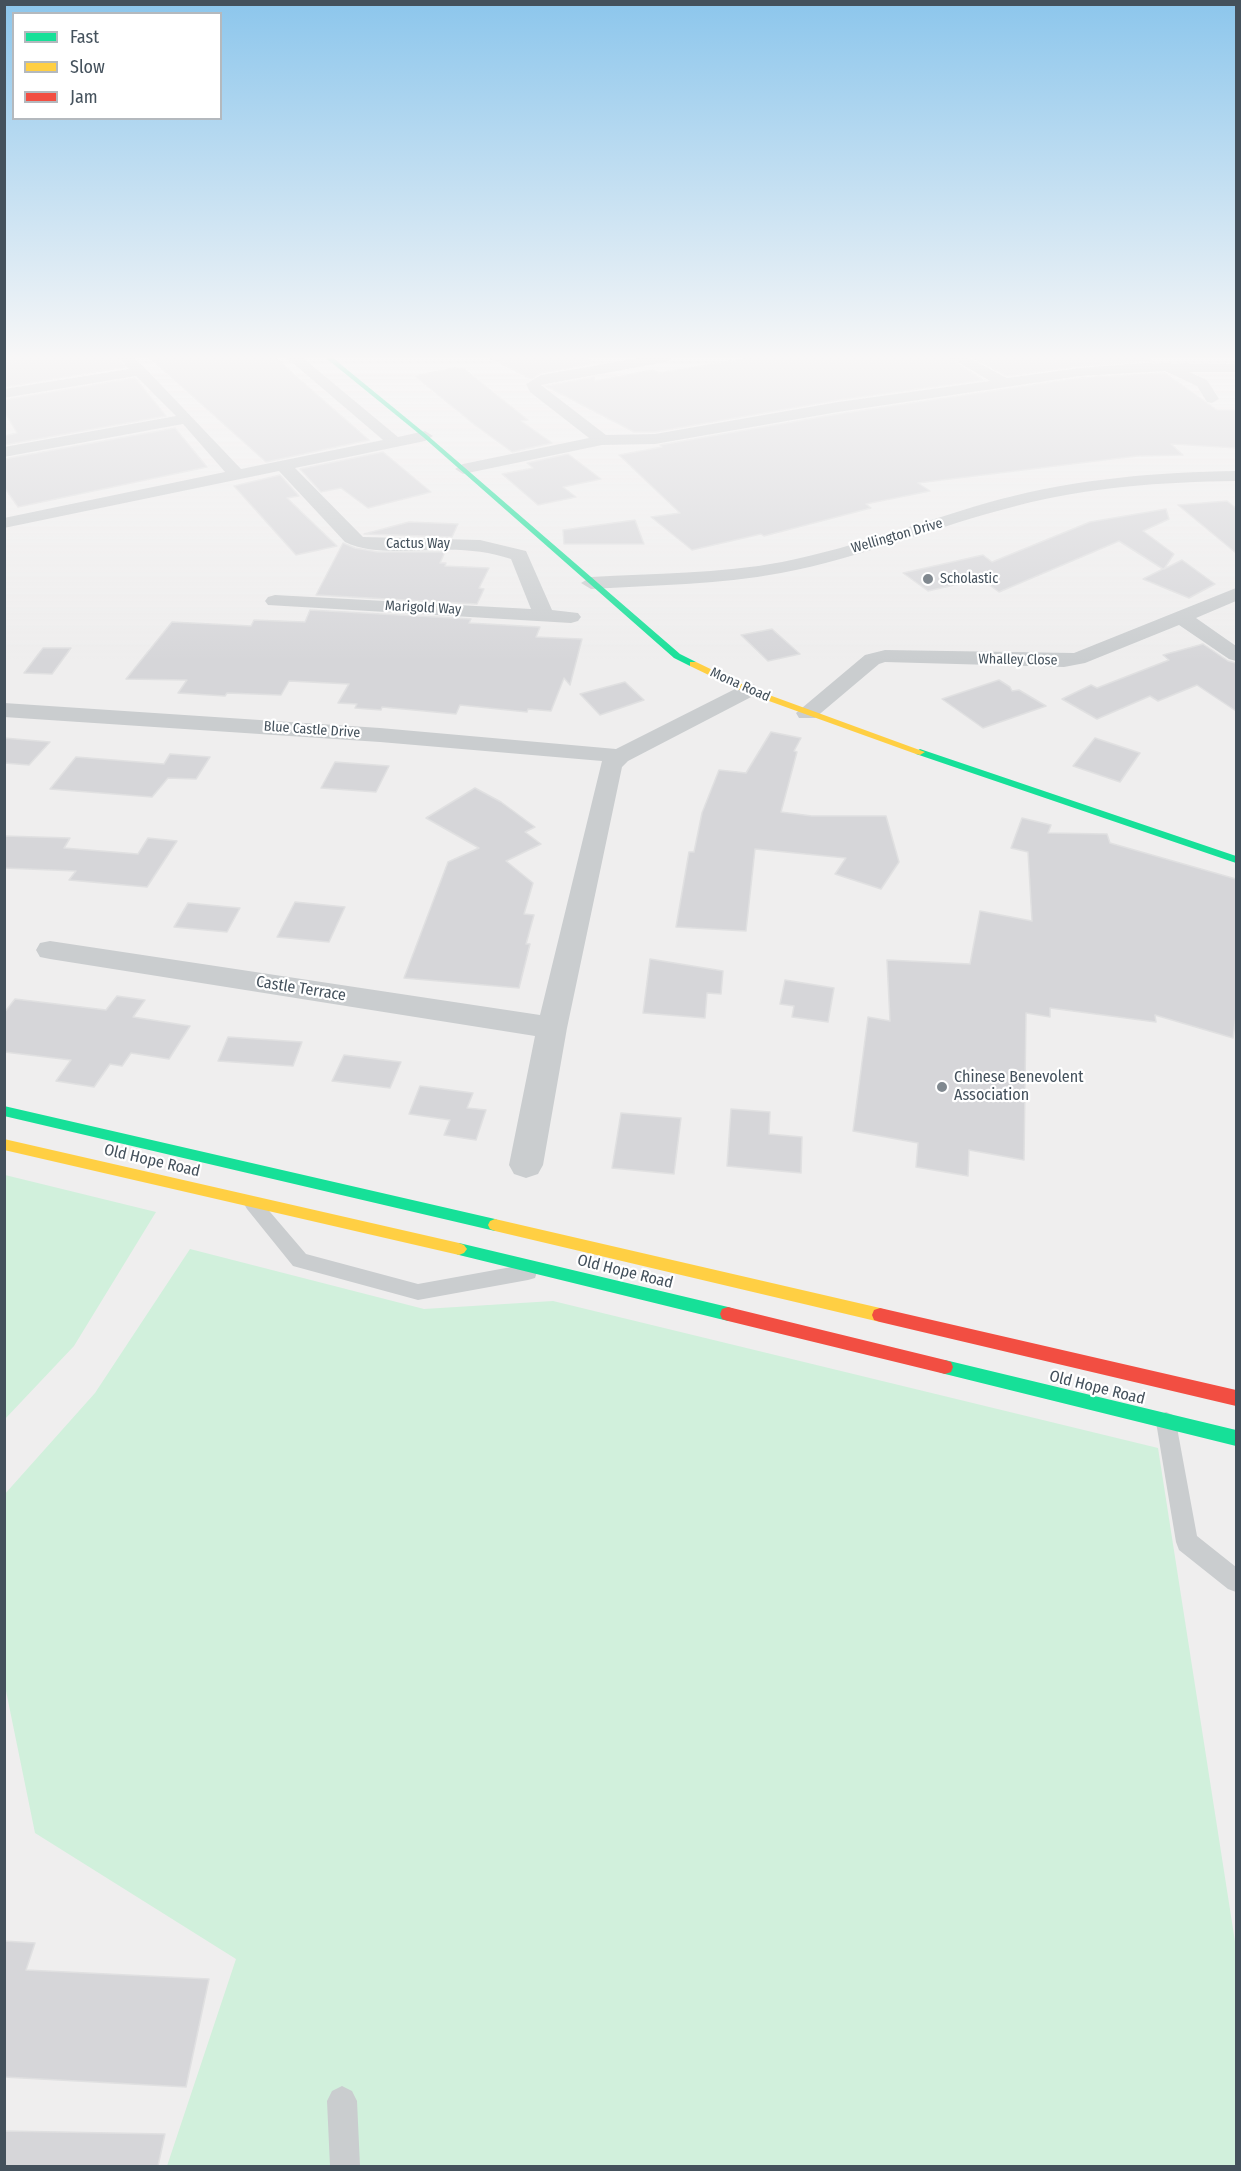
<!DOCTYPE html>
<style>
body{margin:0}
#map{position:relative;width:1241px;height:2171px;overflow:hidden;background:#efeeee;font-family:"Fira Sans Condensed",sans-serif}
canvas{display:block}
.frame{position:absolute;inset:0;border:6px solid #44515c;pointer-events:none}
.legend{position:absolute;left:12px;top:12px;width:210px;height:108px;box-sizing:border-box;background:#fff;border:2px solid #b4b9be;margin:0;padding:8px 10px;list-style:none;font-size:18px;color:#44515c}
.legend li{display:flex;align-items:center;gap:12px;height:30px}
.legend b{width:30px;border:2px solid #b4b9be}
</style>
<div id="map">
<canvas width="1241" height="2171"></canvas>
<div class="frame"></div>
<ul class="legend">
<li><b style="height:8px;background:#16e098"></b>Fast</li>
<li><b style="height:8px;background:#ffcf43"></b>Slow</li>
<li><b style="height:8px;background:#f24e42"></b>Jam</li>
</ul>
</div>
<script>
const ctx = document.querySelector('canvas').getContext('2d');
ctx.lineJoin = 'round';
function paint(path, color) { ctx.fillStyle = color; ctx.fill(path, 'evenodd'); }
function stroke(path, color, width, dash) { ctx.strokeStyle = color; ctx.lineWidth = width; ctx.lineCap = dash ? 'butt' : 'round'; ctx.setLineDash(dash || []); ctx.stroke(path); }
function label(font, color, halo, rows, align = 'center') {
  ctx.font = font + ' "Fira Sans Condensed",sans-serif'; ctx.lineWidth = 4.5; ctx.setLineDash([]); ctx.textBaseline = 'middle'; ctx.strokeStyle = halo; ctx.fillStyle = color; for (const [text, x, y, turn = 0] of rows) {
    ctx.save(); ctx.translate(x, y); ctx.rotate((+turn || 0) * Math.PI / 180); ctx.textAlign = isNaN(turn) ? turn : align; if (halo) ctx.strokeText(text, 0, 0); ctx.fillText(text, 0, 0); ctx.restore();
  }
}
const green = new Path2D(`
 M 5,1175 L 156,1212 L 74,1346 L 5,1419 Z
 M 190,1249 L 424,1309 L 553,1301 L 1158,1448 L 1236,1948 L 1236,2166 L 167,2166 L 236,1959 L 35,1833 L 5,1686 L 4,1495 L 95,1393 Z`);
const building = new Path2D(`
 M 4,358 L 117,358 L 125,367 L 4,387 Z
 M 150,358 L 275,358 L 369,440 L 266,462 Z
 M 491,358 L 588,358 L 590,364 L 541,373 L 531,379 Z
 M 751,358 L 949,358 L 983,380 L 838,400 L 655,432 L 634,432 L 546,386 L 594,377 L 595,381 L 653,370 L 659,373 Z
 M 974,358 L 1148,358 L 1152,361 L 1080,366 L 1007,376 Z
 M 454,368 L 464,369 L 528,420 L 521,421 L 552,443 L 512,452 L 475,425 L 415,376 Z
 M 1165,373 L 1217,410 L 1236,410 L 1236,448 L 1171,444 L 1183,455 L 1137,456 L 918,483 L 930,491 L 866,504 L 871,508 L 764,536 L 761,534 L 692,550 L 651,517 L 680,513 L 619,455 L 662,447 L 660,445 L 838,414 L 1080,378 Z
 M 135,378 L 166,416 L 4,445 L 4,436 L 17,433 L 4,411 L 4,400 Z
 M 175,428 L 207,467 L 18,507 L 4,487 L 4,459 Z
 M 383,452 L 431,492 L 368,508 L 341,488 L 321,492 L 300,469 Z
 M 568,454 L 601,479 L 563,487 L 576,497 L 538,505 L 502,474 L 533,468 L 527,463 Z
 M 280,475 L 299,496 L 287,498 L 337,546 L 296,555 L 234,486 Z
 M 1227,501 L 1236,508 L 1236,553 L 1178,505 Z
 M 1166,509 L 1169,519 L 1143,531 L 1174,554 L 1164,569 L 1182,560 L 1215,584 L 1189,598 L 1143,579 L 1163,569 L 1119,541 L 999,592 L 981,579 L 928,591 L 903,573 L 983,555 L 992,562 L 1090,522 Z
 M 635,520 L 644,544 L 564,544 L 563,530 Z
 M 409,522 L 458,524 L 452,537 L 364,534 Z
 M 343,543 L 355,548 L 378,552 L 445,552 L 440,563 L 446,563 L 445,566 L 489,568 L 479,588 L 484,589 L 477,604 L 316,595 Z
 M 310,610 L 471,619 L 469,623 L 540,627 L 536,637 L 582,639 L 570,685 L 564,678 L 551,711 L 528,709 L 527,712 L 460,705 L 456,714 L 382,707 L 381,710 L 355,708 L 357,704 L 338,703 L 349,684 L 289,681 L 281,695 L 227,693 L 225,696 L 178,693 L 187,680 L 126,679 L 172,622 L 251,626 L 254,620 L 305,622 Z
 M 772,629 L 800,654 L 768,661 L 741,635 Z
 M 1203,644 L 1228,661 L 1236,663 L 1236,711 L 1197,685 L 1158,701 L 1150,696 L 1097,719 L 1062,699 L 1091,685 L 1097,688 L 1169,660 L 1163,655 Z
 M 43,648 L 71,648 L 52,674 L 24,673 Z
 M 999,680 L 1010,687 L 1012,691 L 1019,690 L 1046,706 L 983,728 L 942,699 Z
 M 625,682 L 644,700 L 600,715 L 580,694 Z
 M 771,732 L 801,738 L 794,751 L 797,752 L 781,812 L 812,816 L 886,816 L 899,862 L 881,889 L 835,874 L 846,858 L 755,849 L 746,931 L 676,927 L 689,852 L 694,852 L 702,813 L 719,770 L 746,773 Z
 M 4,738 L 50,742 L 29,765 L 4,763 Z
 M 1095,738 L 1140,753 L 1120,782 L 1073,766 Z
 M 170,754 L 210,757 L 196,779 L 168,778 L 152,797 L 50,789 L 76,757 L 164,764 Z
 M 335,762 L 389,766 L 376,792 L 321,788 Z
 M 475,788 L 501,802 L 535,827 L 525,832 L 541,844 L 506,861 L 533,883 L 524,914 L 534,915 L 526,944 L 530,944 L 519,988 L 404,978 L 448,862 L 479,848 L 426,818 Z
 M 1022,818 L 1051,825 L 1048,833 L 1107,834 L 1110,843 L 1236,879 L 1236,1016 L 1233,1038 L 1155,1015 L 1156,1022 L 1050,1008 L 1050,1017 L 1026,1013 L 1024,1160 L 969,1150 L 968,1176 L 916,1167 L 918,1143 L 853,1131 L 868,1017 L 890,1021 L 887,960 L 970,964 L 980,911 L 1032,921 L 1028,852 L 1011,848 Z
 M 4,836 L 70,838 L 64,848 L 138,854 L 148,838 L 177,841 L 147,887 L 69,880 L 76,871 L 4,868 Z
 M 295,902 L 345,907 L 329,942 L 277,937 Z
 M 188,903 L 240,908 L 227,932 L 174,927 Z
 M 650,959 L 723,971 L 721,994 L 707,993 L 705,1018 L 643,1013 Z
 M 785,980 L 834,988 L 828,1022 L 792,1017 L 794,1006 L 780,1004 Z
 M 117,996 L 145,1000 L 133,1017 L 190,1026 L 169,1059 L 131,1053 L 122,1066 L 110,1064 L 94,1087 L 56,1081 L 71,1060 L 4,1052 L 4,1013 L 15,999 L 106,1010 Z
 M 228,1037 L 302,1042 L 293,1066 L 218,1061 Z
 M 344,1055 L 401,1062 L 390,1088 L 332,1081 Z
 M 420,1086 L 473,1093 L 467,1108 L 486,1110 L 476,1140 L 444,1135 L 450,1120 L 409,1114 Z
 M 731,1109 L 770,1112 L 769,1134 L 802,1137 L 801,1173 L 727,1166 Z
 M 621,1113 L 681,1118 L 674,1174 L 612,1168 Z
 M 4,1941 L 35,1943 L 26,1970 L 209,1979 L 186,2087 L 4,2077 Z
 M 4,2131 L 165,2134 L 158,2166 L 4,2166 Z`);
const lane = new Path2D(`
 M 253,1197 L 259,1199 L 306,1254 L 418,1284 L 528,1264 L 535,1266 L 537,1272 L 535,1278 L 528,1280 L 418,1300 L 293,1266 L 247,1209 L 244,1204 L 247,1199 Z
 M 1166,1412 L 1173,1415 L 1176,1422 L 1197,1536 L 1236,1567 L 1236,1592 L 1228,1589 L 1179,1550 L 1176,1542 L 1156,1422 L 1159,1415 Z
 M 342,2086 L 352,2091 L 357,2101 L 360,2166 L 330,2166 L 327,2101 L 332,2091 Z`);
const street = new Path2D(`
 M 119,358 L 134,358 L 145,368 L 241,469 L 383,440 L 287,358 L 303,358 L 398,437 L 425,431 L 433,436 L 425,441 L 295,468 L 363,537 L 480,540 L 526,551 L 552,610 L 578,613 L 581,617 L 578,621 L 571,623 L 268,605 L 265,601 L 268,597 L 275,595 L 531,609 L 511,559 C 487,551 462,549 437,550 C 408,550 371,555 345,542 L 279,471 L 4,528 L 4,518 L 225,472 L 183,424 L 4,457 L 4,447 L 176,416 L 136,376 L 4,398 L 4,389 L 129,369 Z
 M 639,358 L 672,358 L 665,362 L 541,385 L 606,435 L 655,434 L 838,402 L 990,381 L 951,358 L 969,358 L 1007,378 L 1080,368 L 1143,363 L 1236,364 L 1236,372 L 1189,372 L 1207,380 L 1219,399 L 1212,403 L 1207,402 L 1197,386 L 1165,371 L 1080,376 L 838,412 L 655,444 L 602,445 L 463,474 L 455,469 L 463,464 L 589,438 L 530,392 L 526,384 L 541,375 Z
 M 1236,471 L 1236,481 C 1162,482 1088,487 1016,506 C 937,526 861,558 781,573 C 718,585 654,585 591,589 L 581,583 L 591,577 C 654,573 719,574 782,562 C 857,547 928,519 1001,499 C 1078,479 1157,472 1236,471 Z
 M 1236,588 L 1236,601 L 1196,618 L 1236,646 L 1236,661 L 1229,659 L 1179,625 L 1085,663 L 1064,667 L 885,662 L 879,664 L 815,718 L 799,718 L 796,713 L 865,655 L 885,650 L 1074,653 Z
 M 747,683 L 755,685 L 758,690 L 755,695 L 628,761 L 622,767 L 567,1028 L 543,1165 L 538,1174 L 526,1178 L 514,1174 L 509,1165 L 535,1036 L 50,959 L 40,957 L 36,950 L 40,943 L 50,941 L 540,1015 L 602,761 L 380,742 L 4,717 L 4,703 L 380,728 L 616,749 Z`);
const fast = new Path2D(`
 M 326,358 L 333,358 L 427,435 L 680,654 L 696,662 L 696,666 L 690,666 L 674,658 L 423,437 Z
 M 920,749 L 1236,856 L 1236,863 L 916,754 L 915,752 Z
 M 4,1106 L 495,1219 L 500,1221 L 502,1225 L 500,1229 L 495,1231 L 4,1116 Z
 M 459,1243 L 728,1307 L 734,1309 L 736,1314 L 734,1319 L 728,1321 L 459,1255 L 454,1253 L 451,1249 L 454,1245 Z
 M 945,1360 L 1236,1430 L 1236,1446 L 945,1374 L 939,1372 L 937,1367 L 939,1362 Z`);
const slow = new Path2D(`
 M 690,662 L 696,662 L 750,688 L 925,752 L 920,755 L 916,754 L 744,692 L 690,666 Z
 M 4,1139 L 459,1243 L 464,1245 L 467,1249 L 464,1253 L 459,1255 L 4,1150 Z
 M 495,1219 L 880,1308 L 886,1310 L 888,1315 L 886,1320 L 880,1322 L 495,1231 L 490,1229 L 488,1225 L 490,1221 Z`);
const jam = new Path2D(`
 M 728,1307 L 945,1360 L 951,1362 L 953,1367 L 951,1372 L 945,1374 L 728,1321 L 722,1319 L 720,1314 L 722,1309 Z
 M 880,1308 L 1236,1390 L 1236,1406 L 880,1322 L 874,1320 L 872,1315 L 874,1310 Z`);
const markers = [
 [928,579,6,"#80888f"],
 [942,1087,6,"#80888f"]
];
const farStreetnames = [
 ["Wellington Drive",897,536,-16],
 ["Cactus Way",418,544],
 ["Marigold Way",423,608,3],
 ["Whalley Close",1018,660,1],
 ["Mona Road",740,685,24],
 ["Blue Castle Drive",312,730,4]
];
const farPoinames = [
 ["Scholastic",940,579]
];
const streetNames = [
 ["Castle Terrace",301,989,9],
 ["Old Hope Road",152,1161,13],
 ["Old Hope Road",625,1272,14],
 ["Old Hope Road",1097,1388,14]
];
const poiNames = [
 ["Chinese Benevolent",954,1078],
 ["Association",954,1096]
];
paint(green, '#d1f0dc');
paint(building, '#d6d6d9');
stroke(building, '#e0e0e1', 1.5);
paint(lane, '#cacdcf');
paint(street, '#cacdcf');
paint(fast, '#16e098');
paint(slow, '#ffcf43');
paint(jam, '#f24e42');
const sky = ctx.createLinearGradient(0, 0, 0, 662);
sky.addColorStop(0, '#8cc6ec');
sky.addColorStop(0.54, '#f8f7f7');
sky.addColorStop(1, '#f8f7f700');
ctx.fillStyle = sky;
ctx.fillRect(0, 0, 1241, 662);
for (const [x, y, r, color] of markers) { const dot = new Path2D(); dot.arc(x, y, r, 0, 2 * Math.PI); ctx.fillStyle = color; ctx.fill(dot); stroke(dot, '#fff', 2); }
label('14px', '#44515c', '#fff', farStreetnames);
label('14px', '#44515c', '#fff', farPoinames, 'left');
label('16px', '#44515c', '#fff', streetNames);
label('16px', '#44515c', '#fff', poiNames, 'left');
</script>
